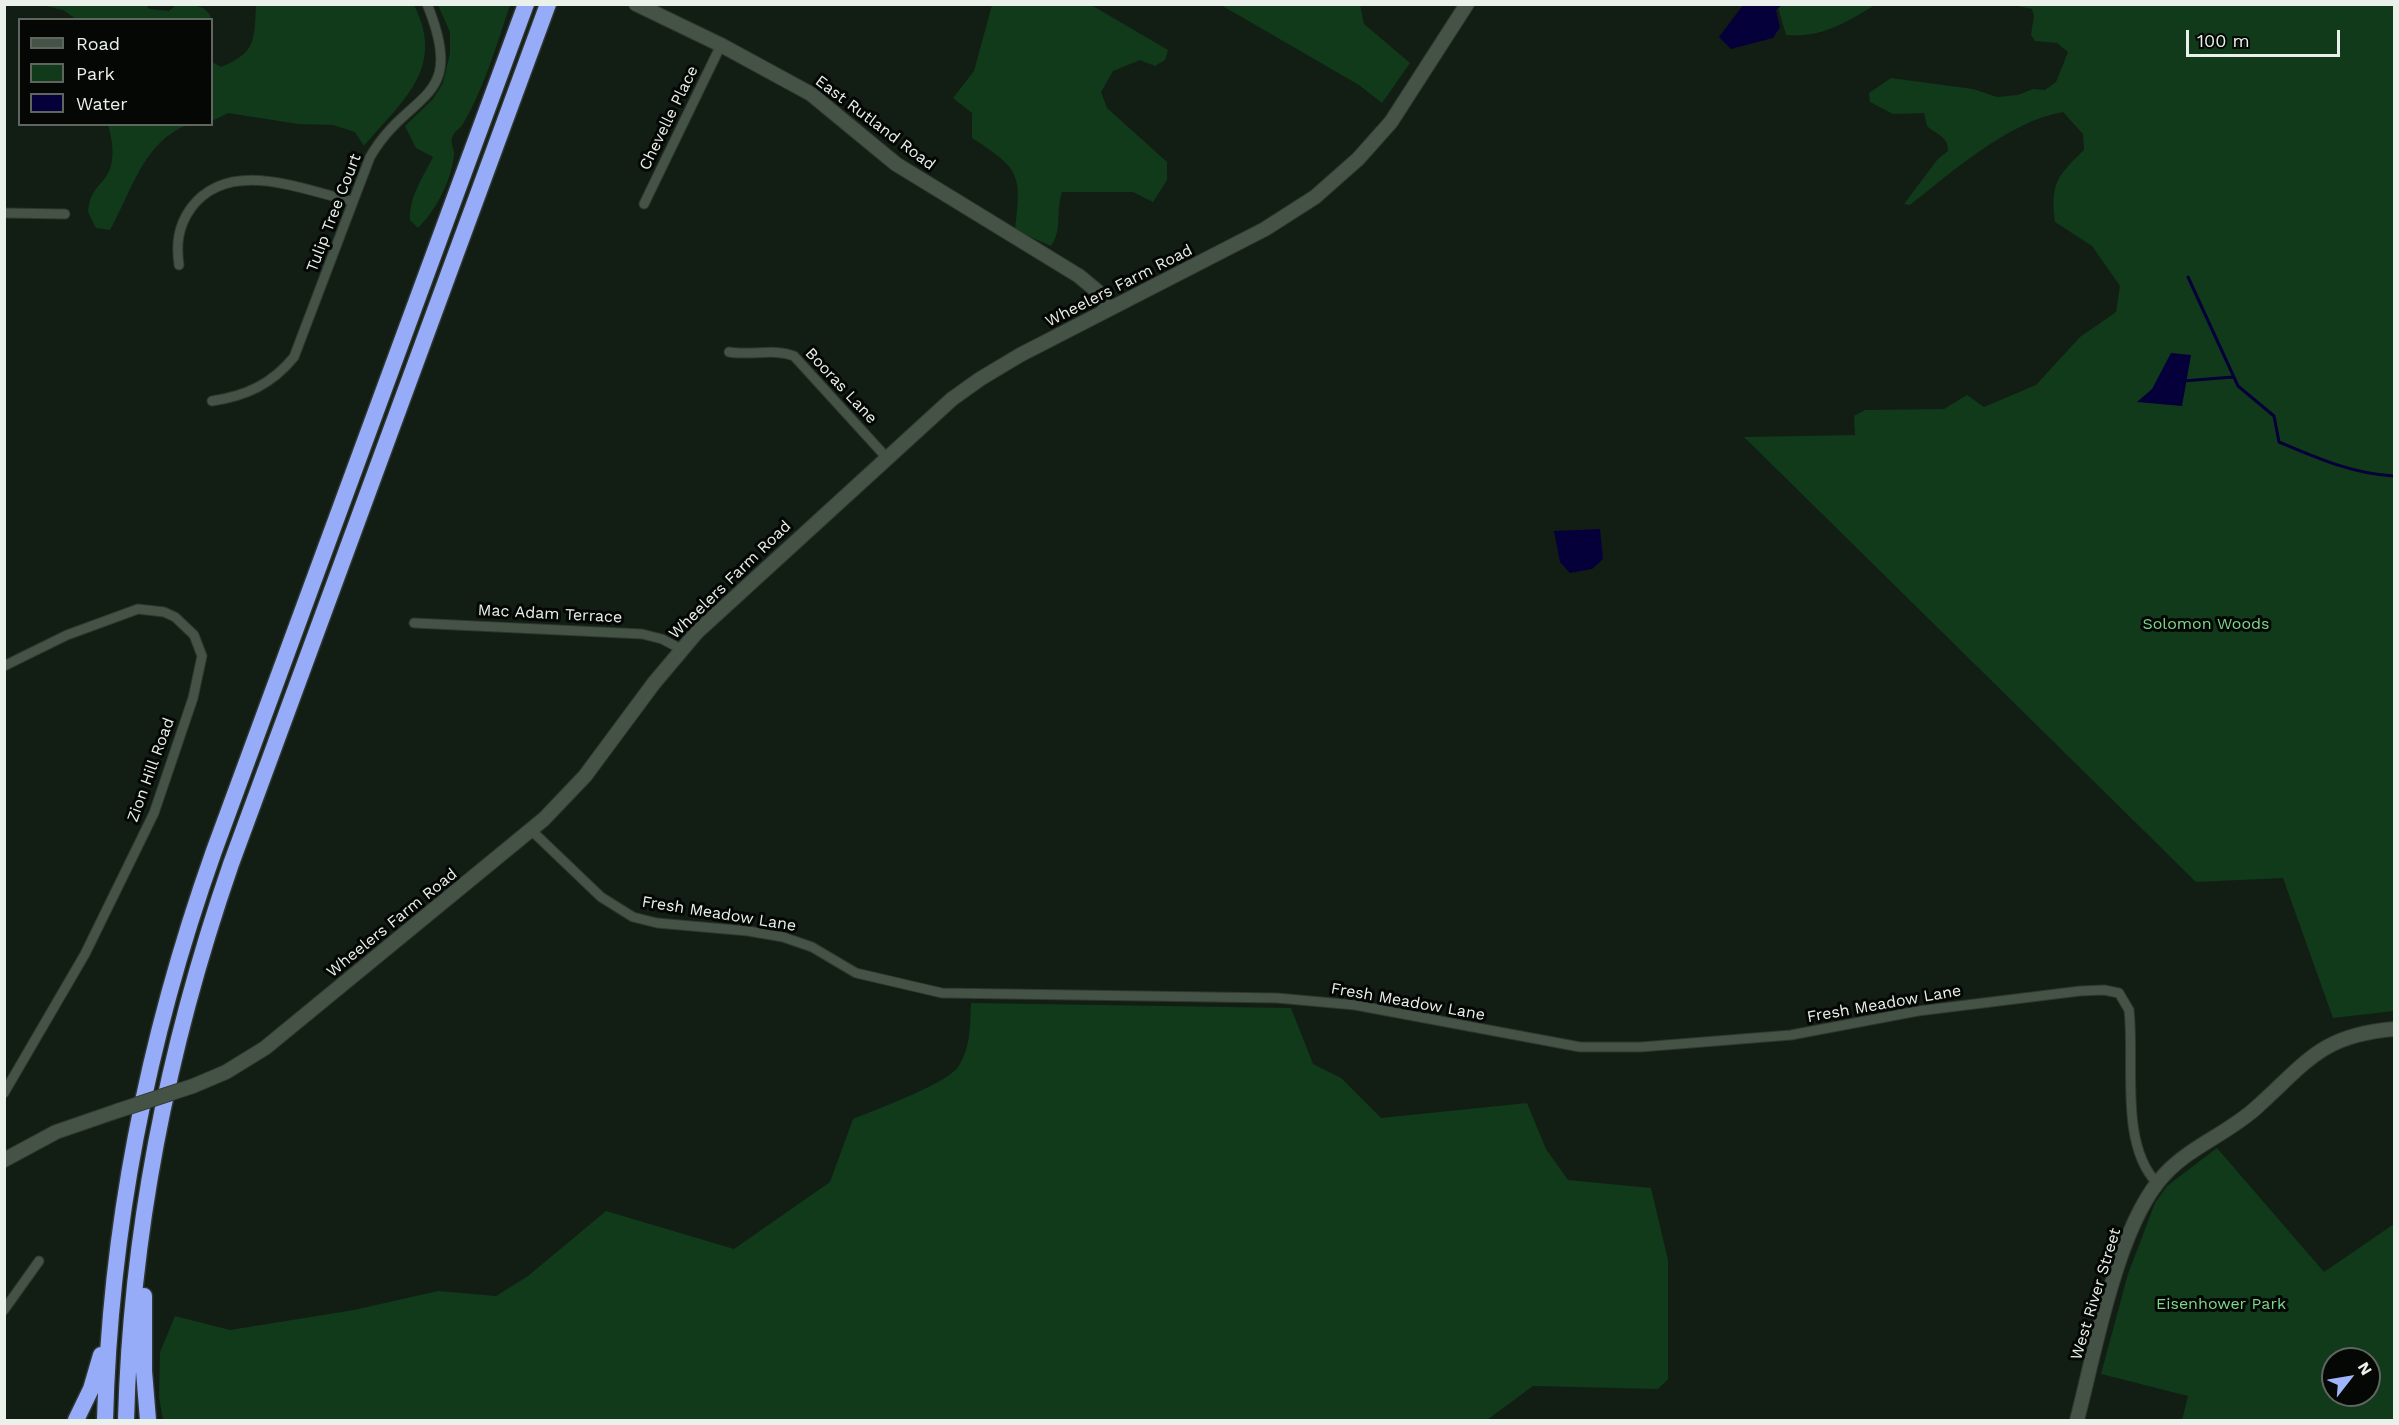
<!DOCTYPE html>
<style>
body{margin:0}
#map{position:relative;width:2399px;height:1425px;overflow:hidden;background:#121e14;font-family:"Work Sans",sans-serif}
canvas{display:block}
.frame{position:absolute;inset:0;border:6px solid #e9f1ea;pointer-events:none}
.legend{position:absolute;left:18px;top:18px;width:195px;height:108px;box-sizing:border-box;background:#040704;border:2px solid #606560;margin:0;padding:8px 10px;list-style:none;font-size:18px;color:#e9f1ea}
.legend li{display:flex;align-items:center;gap:12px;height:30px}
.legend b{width:30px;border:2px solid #606560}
.north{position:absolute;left:2321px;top:1347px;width:60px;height:60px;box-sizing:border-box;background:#040704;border:2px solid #606560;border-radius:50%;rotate:59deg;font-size:16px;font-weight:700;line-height:24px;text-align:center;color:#e9f1ea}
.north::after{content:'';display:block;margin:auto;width:21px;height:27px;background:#9eb4fd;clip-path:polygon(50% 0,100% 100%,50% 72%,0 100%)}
.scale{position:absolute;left:2186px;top:30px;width:154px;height:27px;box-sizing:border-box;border:3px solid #e9f1ea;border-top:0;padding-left:8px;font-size:18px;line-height:21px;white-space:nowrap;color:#e9f1ea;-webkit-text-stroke:4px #040704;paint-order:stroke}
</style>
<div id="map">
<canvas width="2399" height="1425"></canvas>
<div class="frame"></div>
<ul class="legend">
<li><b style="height:8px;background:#455246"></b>Road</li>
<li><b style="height:16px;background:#103a1a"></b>Park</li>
<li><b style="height:16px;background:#050039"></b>Water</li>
</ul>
<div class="north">N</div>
<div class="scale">100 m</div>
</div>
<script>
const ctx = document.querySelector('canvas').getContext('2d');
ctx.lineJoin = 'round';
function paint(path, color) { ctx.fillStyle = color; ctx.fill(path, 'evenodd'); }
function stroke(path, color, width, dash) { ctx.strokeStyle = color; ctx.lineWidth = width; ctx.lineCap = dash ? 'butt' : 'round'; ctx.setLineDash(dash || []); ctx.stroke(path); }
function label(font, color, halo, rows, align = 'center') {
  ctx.font = font + ' "Work Sans",sans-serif'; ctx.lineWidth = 6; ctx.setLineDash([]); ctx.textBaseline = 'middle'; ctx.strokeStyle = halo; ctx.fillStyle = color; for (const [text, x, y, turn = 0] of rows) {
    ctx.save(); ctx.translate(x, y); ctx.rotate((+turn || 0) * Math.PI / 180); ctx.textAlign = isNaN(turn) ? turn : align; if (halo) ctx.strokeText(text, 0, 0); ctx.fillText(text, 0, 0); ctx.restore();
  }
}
const green = new Path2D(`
 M 1782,4 L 1875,5 C 1845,23 1822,38 1786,35 L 1778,7 Z
 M 42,5 L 146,5 L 149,9 L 169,11 L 176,5 C 196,4 215,6 212,31 L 212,20 L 76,19 L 63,10 Z
 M 256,5 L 414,5 C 446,68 403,100 364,146 L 355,132 L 333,125 L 298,124 L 228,113 L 212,121 L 212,62 L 221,67 C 257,52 254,40 256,5 Z
 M 438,5 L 510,5 C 497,44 484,88 463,124 C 461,128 456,130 454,134 C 448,142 455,148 454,155 C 451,182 436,210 418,228 L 410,220 C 409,196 423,178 433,157 L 416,148 L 405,126 L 433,99 L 443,83 L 450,53 L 450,32 Z
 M 992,5 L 1091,5 L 1168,50 L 1165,60 L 1155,66 L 1140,60 L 1113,71 L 1101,92 L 1107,108 L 1167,162 L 1167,180 L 1153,202 L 1133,192 L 1062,192 C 1055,215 1063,228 1051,246 L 1015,230 C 1022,174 1020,169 972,138 L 972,113 L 953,98 L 974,71 Z
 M 1221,5 L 1360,5 L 1364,24 L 1410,63 L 1382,103 L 1359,85 Z
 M 2013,5 L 2394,5 L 2394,1011 L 2333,1018 L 2283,878 L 2196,882 L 1744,437 L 1855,435 L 1854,416 L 1865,410 L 1944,409 L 1967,395 L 1984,407 L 2036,385 L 2080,337 L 2116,312 L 2120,286 L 2092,246 L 2055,222 C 2050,184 2057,176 2084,150 L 2083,134 L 2063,112 C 2009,121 1952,172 1910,205 L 1904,204 L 1937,160 L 1948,151 C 1948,135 1936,135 1927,126 L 1924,113 L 1893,114 L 1870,102 L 1869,93 L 1891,78 L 1973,89 L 1997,97 L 2018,95 L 2033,89 L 2045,90 L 2056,82 L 2068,52 L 2057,43 L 2035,41 L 2031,35 L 2034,16 L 2032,9 Z
 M 108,125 L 187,125 C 143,142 131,193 110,230 L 96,228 L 88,212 C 90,187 103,186 110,169 C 115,154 112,139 108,125 Z
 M 971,1003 L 1291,1008 L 1313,1064 L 1341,1078 L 1381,1118 L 1527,1103 L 1546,1149 L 1568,1180 L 1651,1188 L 1668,1260 L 1668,1379 L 1658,1389 L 1533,1386 L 1487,1420 L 163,1420 L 159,1397 L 160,1352 L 175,1316 L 230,1330 L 354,1310 L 438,1291 L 496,1296 L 528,1276 L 606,1211 L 734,1249 L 830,1182 L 853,1119 C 875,1110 946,1084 958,1067 C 971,1048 970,1025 971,1003 Z
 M 2217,1148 L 2324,1272 L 2394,1224 L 2394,1420 L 2182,1420 L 2188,1396 L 2101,1374 L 2128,1274 L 2155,1203 L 2167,1186 ZM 2333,1359 L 2369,1359 L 2369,1395 L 2333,1395 Z`);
const water = new Path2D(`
 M 1743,5 L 1782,5 L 1776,10 L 1780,27 L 1773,38 L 1731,49 L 1719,37 Z
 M 2171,353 L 2191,355 L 2182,406 L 2137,402 L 2152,389 Z
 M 1600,529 L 1603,559 L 1592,569 L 1570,573 L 1560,562 L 1554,531 Z`);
const stream = new Path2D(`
 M 2188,277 L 2238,386 L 2274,416 L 2279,442 C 2317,458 2353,474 2394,476
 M 2183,381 L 2233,377`);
const street = new Path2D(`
 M 644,204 L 721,45
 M 4,213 L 65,214
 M 179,265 C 176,244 178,226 191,208 C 229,157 302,190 352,201
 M 729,352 C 751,356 774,348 794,356 L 887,458
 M 212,401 C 246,396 272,384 294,357 L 370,157 C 409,89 468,104 427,4
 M 414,623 L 642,634 L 662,639 L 681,649
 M 4,666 L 67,635 L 138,609 L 164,612 L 175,617 L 194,635 L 202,656 L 193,698 L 154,813 L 85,954 L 4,1093
 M 531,830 L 601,897 L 633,917 L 657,923 L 748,931 L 783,937 L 812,947 L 856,973 L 942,993 L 1277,998 L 1355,1005 L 1580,1047 L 1641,1047 L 1791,1035 L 1918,1011 L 2080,991 L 2104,990 L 2119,993 L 2129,1010 C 2135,1062 2119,1144 2157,1183
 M 4,1310 L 39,1261`);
const secondary = new Path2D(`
 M 636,4 L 721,45 L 811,94 L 896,164 L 1079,276 L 1097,291 L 1108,309
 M 193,1086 L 226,1072 L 265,1048 L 544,819 L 585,776 L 654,683 L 697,632 L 952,399 L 980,379 L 1020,355 L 1265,229 L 1315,197 L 1358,159 L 1391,122 L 1467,4
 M 4,1160 L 56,1132 L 117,1111
 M 2077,1420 C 2095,1352 2117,1224 2165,1174 C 2191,1146 2229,1133 2257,1107 C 2307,1062 2321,1035 2394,1029`);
const highway = new Path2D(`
 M 144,1296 L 144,1371 L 148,1420
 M 76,1420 L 91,1389 L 101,1355
 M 105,1420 C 110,1226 149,1034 214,851 L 526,4
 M 126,1420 C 131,1230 169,1043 231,864 L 548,4`);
const secondaryBridge = new Path2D(`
 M 117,1111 L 193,1086`);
const streetNames = [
 ["Chevelle Place",669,118,-64],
 ["East Rutland Road",875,123,37],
 ["Tulip Tree Court",334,213,-69],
 ["Wheelers Farm Road",1119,286,-27],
 ["Booras Lane",841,386,47],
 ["Wheelers Farm Road",730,580,-44],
 ["Mac Adam Terrace",550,614,3],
 ["Zion Hill Road",151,770,-70],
 ["Fresh Meadow Lane",719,914,9],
 ["Wheelers Farm Road",392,923,-39],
 ["Fresh Meadow Lane",1408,1002,10],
 ["Fresh Meadow Lane",1884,1004,-10],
 ["West River Street",2096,1294,-73]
];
const parkNames = [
 ["Solomon Woods",2206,624],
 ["Eisenhower Park",2221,1304]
];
paint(green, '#103a1a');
paint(water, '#050039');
stroke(stream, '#050039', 3);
stroke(street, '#2f3730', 11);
stroke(secondary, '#2f3730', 16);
stroke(highway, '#2f3730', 19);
stroke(street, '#455246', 9);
stroke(secondary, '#455246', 14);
stroke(highway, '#96acf9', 16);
stroke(secondaryBridge, '#2f3730', 16, []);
stroke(secondaryBridge, '#455246', 14);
label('16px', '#e9f1ea', '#040704', streetNames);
label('16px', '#7dd88c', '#040704', parkNames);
</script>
